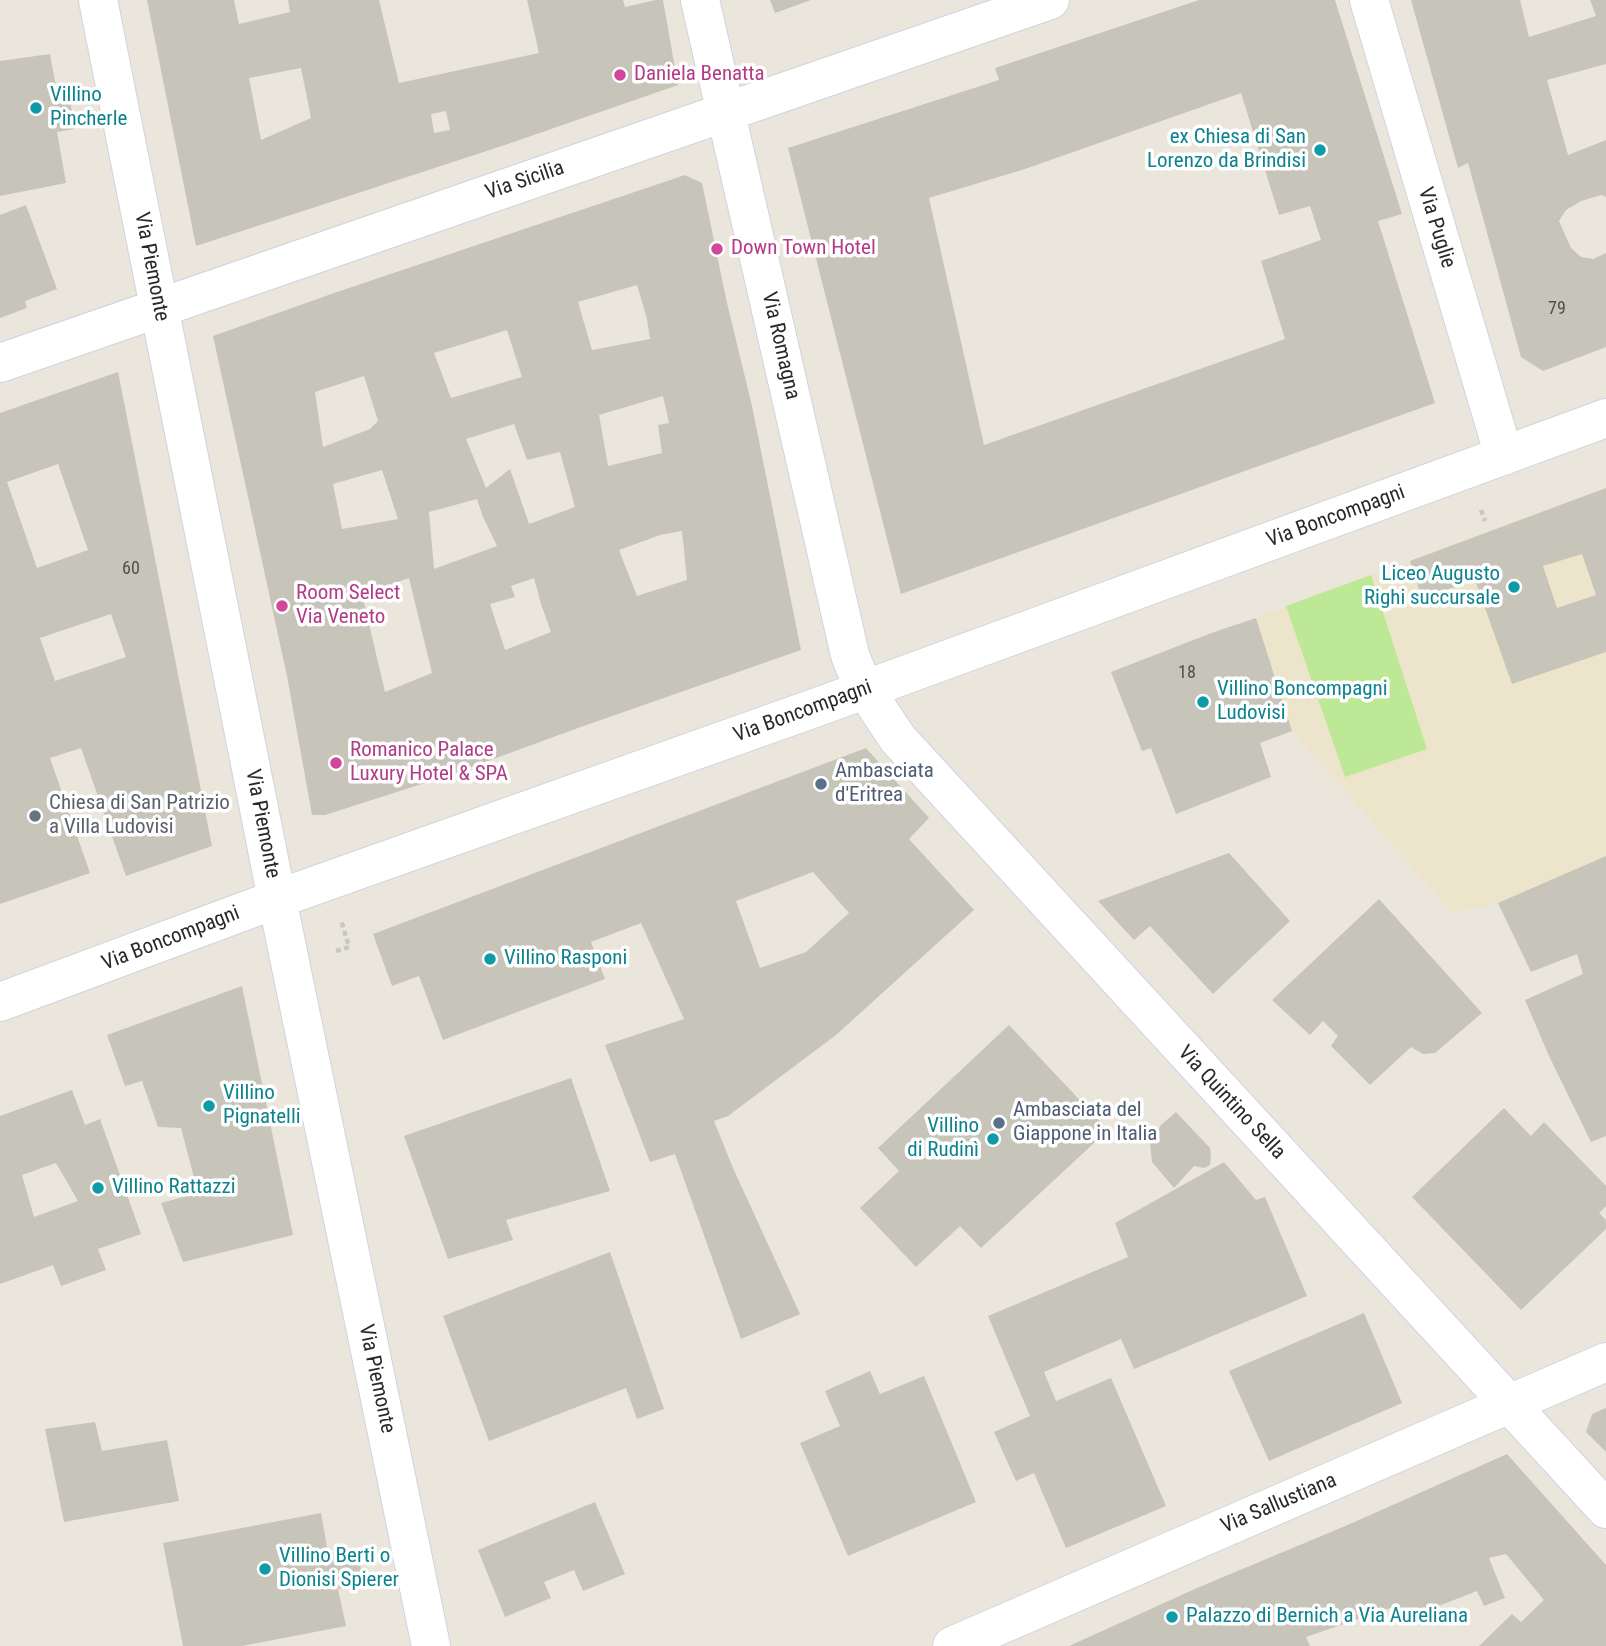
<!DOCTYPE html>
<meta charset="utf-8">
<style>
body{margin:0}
canvas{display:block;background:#ebe6db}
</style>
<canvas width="1606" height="1646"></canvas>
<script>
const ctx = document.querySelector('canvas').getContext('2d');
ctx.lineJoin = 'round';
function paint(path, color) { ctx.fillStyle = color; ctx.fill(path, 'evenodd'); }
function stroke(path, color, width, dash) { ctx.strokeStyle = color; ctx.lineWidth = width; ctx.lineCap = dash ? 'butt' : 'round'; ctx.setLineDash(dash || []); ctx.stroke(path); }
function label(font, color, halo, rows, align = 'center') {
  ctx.font = font + ' "Roboto Condensed",sans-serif'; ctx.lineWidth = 7; ctx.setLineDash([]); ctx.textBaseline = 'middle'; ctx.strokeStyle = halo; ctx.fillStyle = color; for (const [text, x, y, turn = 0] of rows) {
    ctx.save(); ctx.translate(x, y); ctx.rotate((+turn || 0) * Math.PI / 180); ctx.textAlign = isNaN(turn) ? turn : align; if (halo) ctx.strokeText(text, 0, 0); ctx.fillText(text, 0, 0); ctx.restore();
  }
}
const education = new Path2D(`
 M 1606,488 L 1606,856 L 1498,903 L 1453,913 L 1292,731 L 1256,618 Z`);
const pitch = new Path2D(`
 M 1371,575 L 1427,749 L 1345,777 L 1286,606 Z`);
const building = new Path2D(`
 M 147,0 L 234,0 L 239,24 L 290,12 L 288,0 L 379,0 L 399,83 L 539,53 L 527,0 L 623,0 L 625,7 L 656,0 L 663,0 L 678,85 L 505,145 L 196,246 ZM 301,68 L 311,118 L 261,140 L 249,78 ZM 446,111 L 450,130 L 434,133 L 431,114 Z
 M 770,0 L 811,0 L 775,13 Z
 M 1199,0 L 1335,0 L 1402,214 L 1378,221 L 1435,403 L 901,594 L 788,148 L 999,80 L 995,68 ZM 1241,93 L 1279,215 L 1310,206 L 1321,240 L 1261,261 L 1285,339 L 984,445 L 929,198 L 1025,169 Z
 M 1411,0 L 1520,0 L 1529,37 L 1596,16 L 1590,0 L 1606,0 L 1606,64 L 1547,80 L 1568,155 L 1606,140 L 1606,197 L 1601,195 L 1581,201 L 1566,210 L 1559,221 L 1571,248 L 1581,257 L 1593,259 L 1606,253 L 1606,347 L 1543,371 L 1521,357 L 1468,163 L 1458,168 Z
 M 50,54 L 56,87 L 67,83 L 75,129 L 57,132 L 66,183 L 0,196 L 0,61 Z
 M 685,175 L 702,183 L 727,303 L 752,406 L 801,650 L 578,728 L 447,776 L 325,815 L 312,815 L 287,676 L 213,336 L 337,292 ZM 637,285 L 647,319 L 650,339 L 592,350 L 578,302 ZM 507,330 L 522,377 L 451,398 L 434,353 ZM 364,376 L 378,421 L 370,429 L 323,447 L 315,392 ZM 663,396 L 669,423 L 658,425 L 662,453 L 608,466 L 599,415 ZM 514,424 L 527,460 L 560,452 L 575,507 L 529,524 L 510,469 L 486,488 L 466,439 ZM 382,470 L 398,519 L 342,529 L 333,484 ZM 477,499 L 483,517 L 497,546 L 434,569 L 429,512 ZM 682,531 L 687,580 L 637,596 L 619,550 L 660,535 ZM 409,578 L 432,673 L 385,692 L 362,594 ZM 534,578 L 541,604 L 551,632 L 505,650 L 490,604 L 515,597 L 511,586 Z
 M 26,205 L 57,289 L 25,301 L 27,308 L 0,318 L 0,215 Z
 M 118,372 L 212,846 L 126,876 L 81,748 L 50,758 L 90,873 L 0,904 L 0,413 ZM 58,464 L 88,550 L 37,568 L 7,482 ZM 111,614 L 126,657 L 55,681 L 40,638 Z
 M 1606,488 L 1606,652 L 1512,684 L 1475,580 L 1422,598 L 1410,561 ZM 1582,554 L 1596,595 L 1557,608 L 1543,566 Z
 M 1256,618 L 1292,731 L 1260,743 L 1271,777 L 1176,814 L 1151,748 L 1142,751 L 1111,672 L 1214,632 Z
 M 866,748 L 929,818 L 909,839 L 974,910 L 836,1035 L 728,1116 L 714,1121 L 733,1168 L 800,1314 L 741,1339 L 675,1154 L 650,1162 L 605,1045 L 684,1019 L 641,923 L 591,942 L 605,979 L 443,1040 L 419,976 L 392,986 L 373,934 ZM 813,872 L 849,913 L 806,952 L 760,968 L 736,901 Z
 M 1229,853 L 1290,921 L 1213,994 L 1150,926 L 1134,940 L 1098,901 Z
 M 1606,856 L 1606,1136 L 1591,1142 L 1549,1056 L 1525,1000 L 1583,974 L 1577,954 L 1531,972 L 1498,903 Z
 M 1379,899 L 1482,1013 L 1435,1053 L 1423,1054 L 1411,1047 L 1370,1085 L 1331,1046 L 1338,1036 L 1323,1021 L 1310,1035 L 1272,1000 Z
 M 242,986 L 293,1235 L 183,1262 L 161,1203 L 198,1193 L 181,1128 L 158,1127 L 142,1081 L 125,1086 L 107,1035 Z
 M 1009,1025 L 1108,1130 L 981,1248 L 960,1226 L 916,1267 L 860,1208 L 899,1171 L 878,1148 Z
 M 571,1078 L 610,1191 L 506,1220 L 513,1240 L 448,1259 L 404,1136 Z
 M 72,1090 L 85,1125 L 100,1119 L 141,1234 L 98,1249 L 106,1270 L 61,1286 L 53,1265 L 0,1284 L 0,1116 ZM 56,1163 L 78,1201 L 34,1217 L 22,1175 Z
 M 1504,1108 L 1531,1136 L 1544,1122 L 1606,1186 L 1606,1206 L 1599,1213 L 1606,1220 L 1606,1229 L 1521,1310 L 1412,1197 Z
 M 1176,1112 L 1210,1148 L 1211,1156 L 1210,1165 L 1204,1168 L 1194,1166 L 1174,1188 L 1152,1162 L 1150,1143 L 1161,1125 Z
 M 1224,1162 L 1256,1200 L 1265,1197 L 1307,1296 L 1134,1369 L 1121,1339 L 1044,1372 L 1056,1401 L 1111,1378 L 1166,1506 L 1066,1548 L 1034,1473 L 1016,1481 L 994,1432 L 1030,1416 L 988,1316 L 1128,1257 L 1115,1223 Z
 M 610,1252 L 664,1409 L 637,1419 L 626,1388 L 489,1441 L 443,1316 Z
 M 1364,1313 L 1402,1403 L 1269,1461 L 1229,1371 Z
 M 870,1371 L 880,1394 L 924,1376 L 976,1502 L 848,1556 L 800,1443 L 840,1426 L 825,1391 Z
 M 1606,1408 L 1606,1452 L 1586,1432 L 1592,1414 Z
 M 95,1422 L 102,1451 L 167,1440 L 179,1501 L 64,1522 L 45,1429 Z
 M 1507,1454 L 1606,1565 L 1606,1646 L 1479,1646 L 1512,1614 L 1521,1622 L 1544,1600 L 1506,1554 L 1489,1558 L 1505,1598 L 1484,1606 L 1477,1591 L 1400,1621 L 1393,1607 L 1306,1637 L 1310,1646 L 1069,1646 L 1197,1588 L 1350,1524 Z
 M 595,1502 L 625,1574 L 583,1591 L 574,1570 L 544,1582 L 551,1598 L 505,1617 L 478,1550 Z
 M 321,1513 L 328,1553 L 357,1548 L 364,1584 L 338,1589 L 346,1626 L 242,1646 L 183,1646 L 163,1543 Z`);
const path = new Path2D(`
 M 1481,510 L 1485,521
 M 336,951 L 349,947 L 341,920`);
const minor = new Path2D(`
 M 98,0 L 277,899 L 431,1646
 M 700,0 L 850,655 C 861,686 880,712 898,739 L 1606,1509
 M 1369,0 L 1504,456
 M 0,363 L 1050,0
 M 0,1002 L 277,899 L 823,705 L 1606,418
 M 952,1646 L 1606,1362`);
const markers = [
 [620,75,7,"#d1479c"],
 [36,108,7,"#0f9aa8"],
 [1320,150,7,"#0f9aa8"],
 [717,249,7,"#d1479c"],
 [1514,587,7,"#0f9aa8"],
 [282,606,7,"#d1479c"],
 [1203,702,7,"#0f9aa8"],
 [336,763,7,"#d1479c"],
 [821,784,7,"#5c6f8a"],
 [35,816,7,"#6b7280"],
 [490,959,7,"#0f9aa8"],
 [209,1106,7,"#0f9aa8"],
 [999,1123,7,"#5c6f8a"],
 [993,1139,7,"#0f9aa8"],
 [98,1188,7,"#0f9aa8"],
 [265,1569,7,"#0f9aa8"],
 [1172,1617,7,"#0f9aa8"]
];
const numberNames = [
 ["79",1557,309],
 ["60",131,569],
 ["18",1187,673]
];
const hotelNames = [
 ["Daniela Benatta",634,75],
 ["Down Town Hotel",731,249],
 ["Room Select",296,594],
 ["Via Veneto",296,618],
 ["Romanico Palace",350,751],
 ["Luxury Hotel & SPA",350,775]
];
const cultureNames = [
 ["Villino",50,96],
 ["Pincherle",50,120],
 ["ex Chiesa di San",1306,138,"right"],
 ["Lorenzo da Brindisi",1306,162,"right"],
 ["Liceo Augusto",1500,575,"right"],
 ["Righi succursale",1500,599,"right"],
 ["Villino Boncompagni",1217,690],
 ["Ludovisi",1217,714],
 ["Villino Rasponi",504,959],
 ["Villino",223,1094],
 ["Pignatelli",223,1118],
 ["Villino",979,1127,"right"],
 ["di Rudinì",979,1151,"right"],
 ["Villino Rattazzi",112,1188],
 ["Villino Berti o",279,1557],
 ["Dionisi Spierer",279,1581],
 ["Palazzo di Bernich a Via Aureliana",1186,1617]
];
const streetNames = [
 ["Via Sicilia",525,181,-19],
 ["Via Puglie",1436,228,73],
 ["Via Piemonte",151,267,79],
 ["Via Romagna",780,346,77],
 ["Via Boncompagni",1336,517,-20],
 ["Via Boncompagni",803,712,-20],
 ["Via Piemonte",262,824,79],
 ["Via Boncompagni",171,939,-21],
 ["Via Quintino Sella",1231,1103,47],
 ["Via Piemonte",376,1379,78],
 ["Via Sallustiana",1279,1504,-23]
];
const serviceNames = [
 ["Ambasciata",835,772],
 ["d'Eritrea",835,796],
 ["Ambasciata del",1013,1111],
 ["Giappone in Italia",1013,1135]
];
const worshipNames = [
 ["Chiesa di San Patrizio",49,804],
 ["a Villa Ludovisi",49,828]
];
paint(education, '#ede5cb');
paint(pitch, '#bde895');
paint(building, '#c7c4ba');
stroke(minor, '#d1d2e2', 40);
stroke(path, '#c7c7c7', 4.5, [5, 3.5]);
stroke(minor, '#fff', 38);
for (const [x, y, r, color] of markers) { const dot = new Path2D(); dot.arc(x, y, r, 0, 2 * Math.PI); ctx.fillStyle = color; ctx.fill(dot); stroke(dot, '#fff', 2.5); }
label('18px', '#50504d', null, numberNames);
label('21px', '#b23c85', '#fff', hotelNames, 'left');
label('21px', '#0d838f', '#fff', cultureNames, 'left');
label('21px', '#292929', '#fff', streetNames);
label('21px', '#4e5e75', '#fff', serviceNames, 'left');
label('21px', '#5b616d', '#fff', worshipNames, 'left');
</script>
